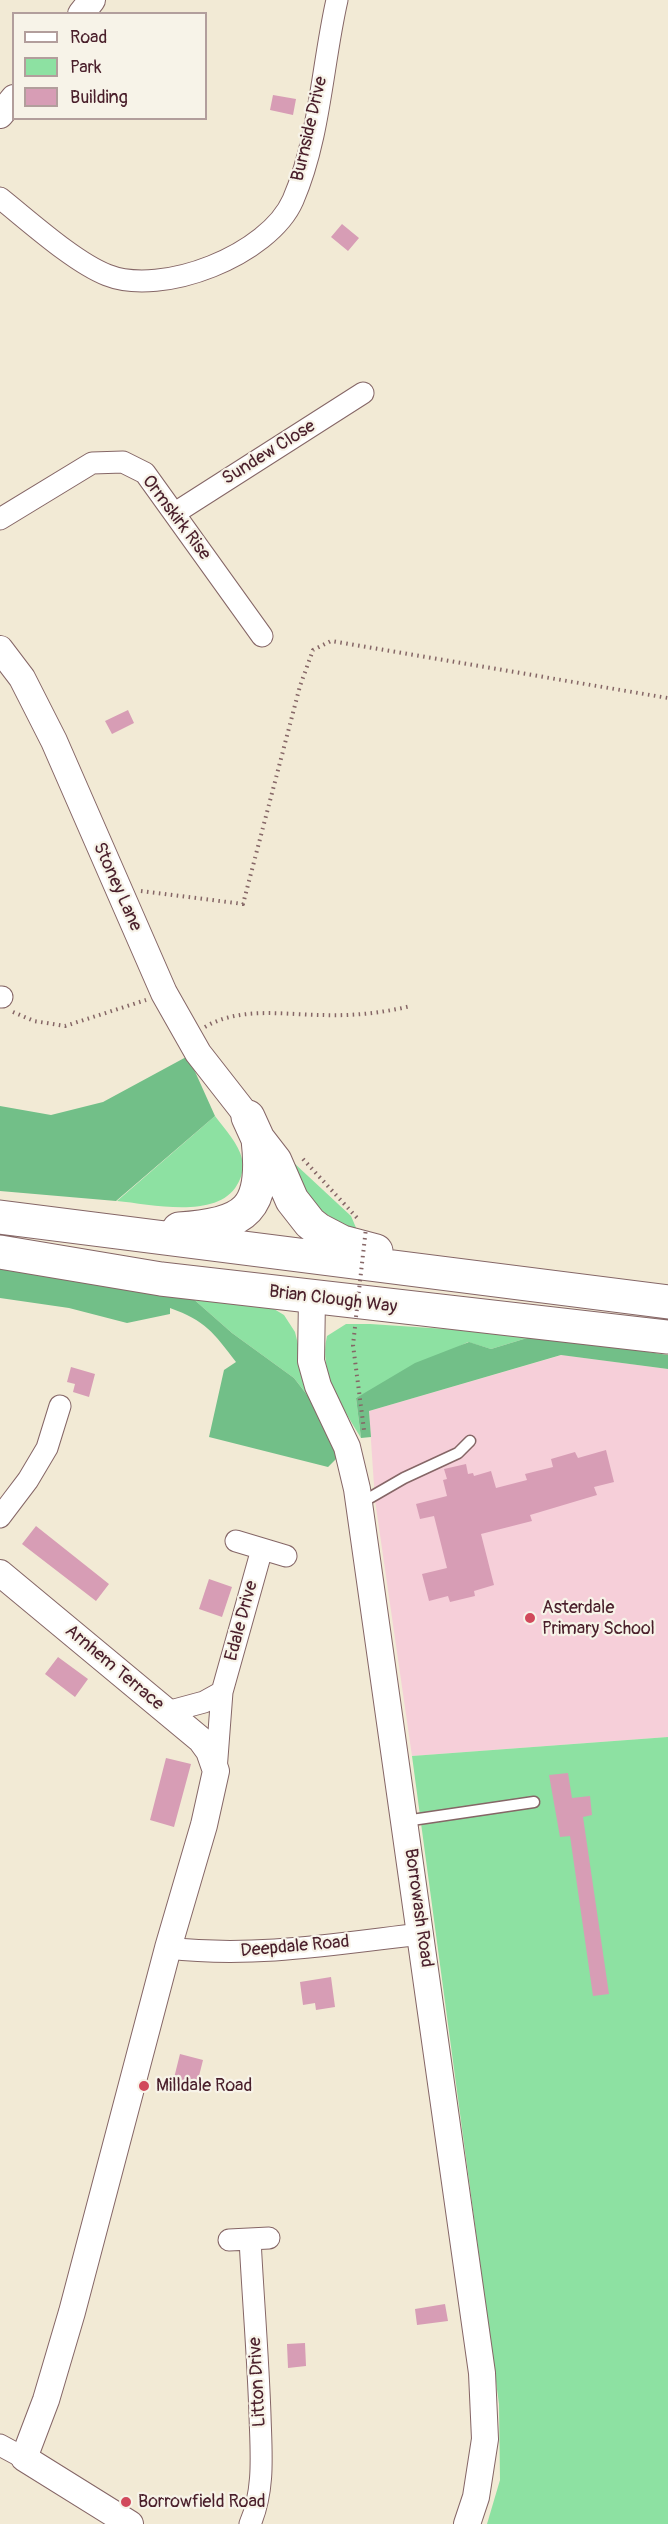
<!DOCTYPE html>
<style>
body{margin:0}
#map{position:relative;width:668px;height:2524px;overflow:hidden;background:#f2ead5;font-family:Pangolin,sans-serif}
canvas{display:block}
.legend{position:absolute;left:12px;top:12px;width:195px;height:108px;box-sizing:border-box;background:#f7f3e8;border:2px solid #b29e9c;margin:0;padding:8px 10px;list-style:none;font-size:18px;color:#4a1f2b}
.legend li{display:flex;align-items:center;gap:12px;height:30px}
.legend b{width:30px;border:2px solid #b29e9c}
</style>
<div id="map">
<canvas width="668" height="2524"></canvas>
<ul class="legend">
<li><b style="height:8px;background:#fff"></b>Road</li>
<li><b style="height:16px;background:#8de1a2"></b>Park</li>
<li><b style="height:16px;background:#d79db5"></b>Building</li>
</ul>
</div>
<script>
const ctx = document.querySelector('canvas').getContext('2d');
ctx.lineJoin = 'round';
function paint(path, color) { ctx.fillStyle = color; ctx.fill(path, 'evenodd'); }
function stroke(path, color, width, dash) { ctx.strokeStyle = color; ctx.lineWidth = width; ctx.lineCap = dash ? 'butt' : 'round'; ctx.setLineDash(dash || []); ctx.stroke(path); }
function label(font, color, halo, rows, align = 'center') {
  ctx.font = font + ' Pangolin,sans-serif'; ctx.lineWidth = 4.5; ctx.setLineDash([]); ctx.textBaseline = 'middle'; ctx.strokeStyle = halo; ctx.fillStyle = color; for (const [text, x, y, turn = 0] of rows) {
    ctx.save(); ctx.translate(x, y); ctx.rotate((+turn || 0) * Math.PI / 180); ctx.textAlign = isNaN(turn) ? turn : align; if (halo) ctx.strokeText(text, 0, 0); ctx.fillText(text, 0, 0); ctx.restore();
  }
}
const built = new Path2D(`
 M 562,1355 L 668,1369 L 668,1737 L 412,1756 L 375,1500 L 369,1411 Z`);
const green = new Path2D(`
 M 215,1116 C 224,1128 239,1144 242,1159 C 244,1168 242,1177 237,1185 C 217,1220 150,1204 117,1201 Z
 M 294,1163 L 351,1216 L 357,1230 C 319,1214 307,1202 294,1163 Z
 M 190,1296 L 269,1306 L 284,1315 L 295,1332 L 312,1401 L 294,1378 L 232,1333 Z
 M 346,1324 L 370,1324 L 537,1335 L 491,1349 L 468,1342 L 356,1398 L 361,1438 C 343,1408 318,1373 327,1336 Z
 M 668,1737 L 668,2524 L 487,2524 L 500,2480 L 499,2404 L 412,1756 Z`);
const forest = new Path2D(`
 M 188,1056 L 215,1116 L 116,1201 L 0,1191 L 0,1106 L 51,1115 L 103,1102 Z
 M 0,1266 L 190,1296 L 232,1333 L 294,1378 L 328,1422 L 342,1453 L 328,1467 L 209,1437 L 224,1370 L 236,1362 C 213,1332 206,1321 170,1308 L 170,1314 L 127,1323 L 69,1308 L 0,1298 Z
 M 537,1335 L 668,1355 L 668,1369 L 561,1355 L 369,1411 L 371,1437 L 361,1438 L 356,1398 L 415,1363 L 469,1342 L 491,1349 Z`);
const building = new Path2D(`
 M 273,95 L 296,99 L 293,115 L 270,110 Z
 M 342,224 L 359,238 L 348,251 L 331,237 Z
 M 128,710 L 134,723 L 112,734 L 105,721 Z
 M 71,1367 L 95,1374 L 89,1397 L 73,1392 L 75,1384 L 67,1382 Z
 M 606,1450 L 614,1482 L 594,1487 L 597,1495 L 530,1515 L 532,1521 L 481,1534 L 494,1585 L 474,1591 L 475,1596 L 450,1602 L 448,1596 L 429,1601 L 422,1574 L 447,1568 L 434,1516 L 420,1519 L 416,1504 L 447,1496 L 443,1480 L 447,1479 L 444,1469 L 466,1464 L 468,1474 L 473,1473 L 474,1476 L 491,1471 L 496,1488 L 527,1480 L 525,1474 L 553,1467 L 551,1459 L 575,1452 L 578,1458 Z
 M 36,1526 L 109,1584 L 96,1601 L 22,1544 Z
 M 209,1579 L 232,1587 L 222,1617 L 199,1609 Z
 M 58,1657 L 88,1679 L 75,1697 L 45,1674 Z
 M 166,1758 L 191,1764 L 174,1827 L 150,1820 Z
 M 568,1773 L 572,1798 L 590,1796 L 592,1815 L 583,1817 L 609,1994 L 593,1996 L 570,1836 L 560,1837 L 549,1775 Z
 M 331,1977 L 335,2007 L 316,2010 L 315,2003 L 303,2005 L 300,1982 Z
 M 180,2054 L 203,2060 L 195,2092 L 172,2086 Z
 M 445,2304 L 448,2321 L 417,2325 L 415,2309 Z
 M 305,2343 L 306,2366 L 288,2368 L 287,2344 Z`);
const path = new Path2D(`
 M 141,891 L 243,904 L 300,686 L 313,650 L 331,641 L 668,698
 M 13,1012 L 34,1021 L 65,1026 L 146,1000
 M 205,1027 C 240,1006 286,1015 324,1015 C 353,1016 382,1013 411,1006
 M 303,1159 L 359,1220
 M 355,1327 L 353,1345 L 364,1430`);
const service = new Path2D(`
 M 359,1504 L 404,1478 L 458,1453 L 470,1441
 M 405,1821 L 534,1802`);
const minor = new Path2D(`
 M 0,198 C 29,221 74,262 107,275 C 162,297 269,255 293,200 C 320,138 322,66 337,0
 M 175,513 L 363,393
 M 0,519 L 92,463 L 123,462 L 145,473 L 262,636
 M 0,997 L 2,997
 M 0,1517 L 28,1480 L 47,1448 L 60,1406
 M 236,1541 L 286,1556
 M 167,1712 L 204,1702 L 222,1692
 M 216,1771 L 222,1692 L 262,1549
 M 168,1948 C 254,1958 335,1944 421,1934
 M 250,2239 C 253,2298 258,2356 260,2415 C 261,2452 265,2489 250,2524
 M 229,2240 L 269,2238
 M 0,2445 L 24,2458`);
const tertiary = new Path2D(`
 M 81,14 L 92,0
 M 0,115 L 14,98
 M 0,649 L 22,678 L 54,741 L 164,993 L 198,1053 L 248,1117
 M 312,1298 L 311,1361 L 318,1386 L 347,1447 L 357,1489 L 482,2373 L 485,2439 L 476,2497 L 467,2524
 M 0,1573 L 201,1740 L 209,1751 L 216,1771 L 204,1825 L 168,1948 L 72,2312 L 46,2400 L 24,2458 L 130,2524`);
const trunk = new Path2D(`
 M 248,1117 L 258,1139 L 275,1161 L 292,1200 L 310,1223 L 319,1230 L 342,1242 L 376,1251
 M 0,1217 L 668,1302
 M 179,1229 C 247,1225 266,1209 258,1139
 M 0,1252 L 161,1279 L 668,1337`);
const pathBridge = new Path2D(`
 M 356,1317 L 366,1228`);
const markers = [
 [530,1618,6,"#d1495b"],
 [144,2086,6,"#d1495b"],
 [126,2502,6,"#d1495b"]
];
const streetNames = [
 ["Burnside Drive",310,129,-77],
 ["Sundew Close",269,453,-32],
 ["Ormskirk Rise",176,518,53],
 ["Stoney Lane",117,887,66],
 ["Brian Clough Way",333,1300,7],
 ["Edale Drive",242,1621,-75],
 ["Arnhem Terrace",114,1668,40],
 ["Borrowash Road",418,1908,82],
 ["Deepdale Road",295,1947,-5],
 ["Litton Drive",258,2382,-93]
];
const poiNames = [
 ["Asterdale",542,1608],
 ["Primary School",542,1629],
 ["Milldale Road",156,2086],
 ["Borrowfield Road",138,2502]
];
paint(built, '#f6cfd9');
paint(green, '#8de1a2');
paint(forest, '#72bf88');
paint(building, '#d79db5');
stroke(service, '#856666', 13);
stroke(minor, '#856666', 23);
stroke(tertiary, '#856666', 28);
stroke(trunk, '#856666', 35);
stroke(path, '#856666', 4, [1.5, 4.5]);
stroke(service, '#fff', 10);
stroke(minor, '#fff', 21);
stroke(tertiary, '#fff', 26);
stroke(trunk, '#fff', 33);
stroke(pathBridge, '#856666', 4, [1.5, 4.5]);
for (const [x, y, r, color] of markers) { const dot = new Path2D(); dot.arc(x, y, r, 0, 2 * Math.PI); ctx.fillStyle = color; ctx.fill(dot); stroke(dot, '#f7f3e8', 2); }
label('18px', '#4a1f2b', '#f7f3e8', streetNames);
label('18px', '#4a1f2b', '#f7f3e8', poiNames, 'left');
</script>
